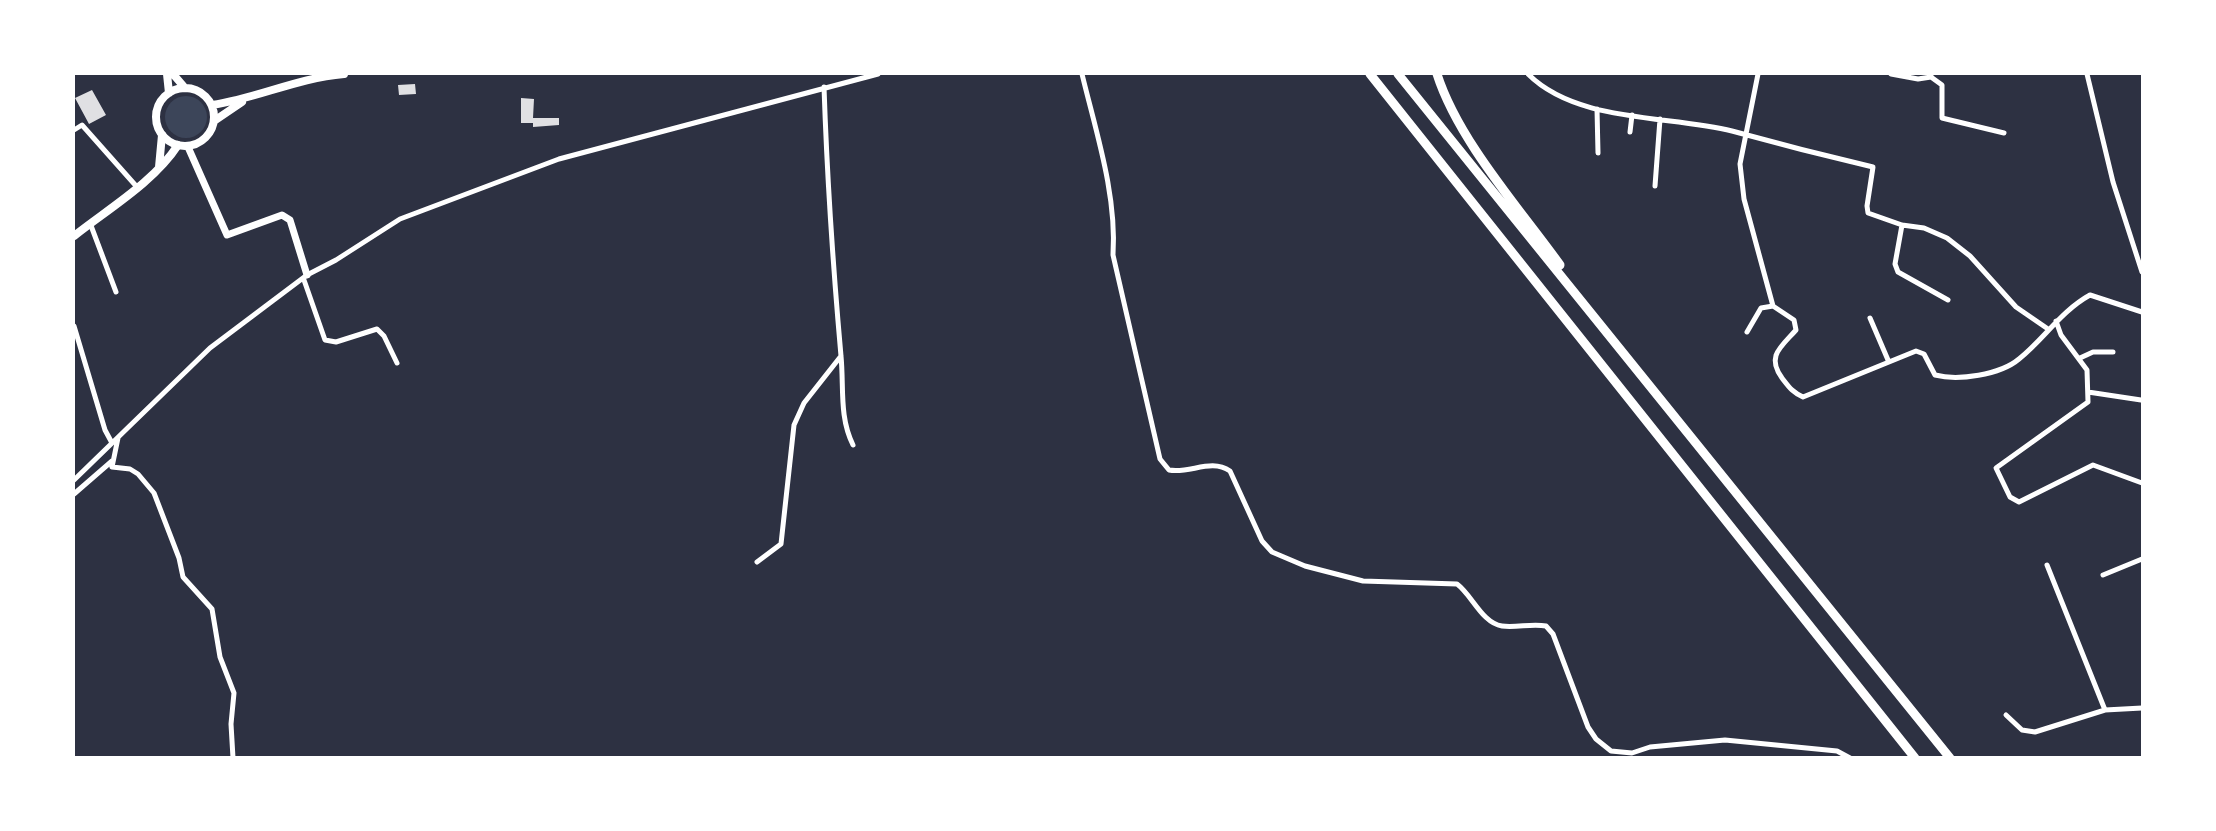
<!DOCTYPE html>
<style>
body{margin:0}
#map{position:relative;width:2216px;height:831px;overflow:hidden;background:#2d3142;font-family:"Source Sans 3",sans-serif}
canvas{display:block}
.frame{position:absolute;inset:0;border:75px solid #fff;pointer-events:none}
</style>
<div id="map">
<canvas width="2216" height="831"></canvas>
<div class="frame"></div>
</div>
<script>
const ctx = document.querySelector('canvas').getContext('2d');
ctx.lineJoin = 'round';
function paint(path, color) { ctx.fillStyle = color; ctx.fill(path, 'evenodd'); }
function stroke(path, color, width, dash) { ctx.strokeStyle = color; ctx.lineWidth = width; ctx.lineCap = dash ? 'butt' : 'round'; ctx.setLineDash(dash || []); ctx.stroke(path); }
const green = new Path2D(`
 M165 117a21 21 0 1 1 42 0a21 21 0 1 1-42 0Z`);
const building = new Path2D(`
 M 415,84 L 416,94 L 399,95 L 398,85 Z
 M 92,90 L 106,115 L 89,124 L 75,98 Z
 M 521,98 L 534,99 L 533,118 L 559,118 L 559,125 L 533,127 L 533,123 L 521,123 Z`);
const minor = new Path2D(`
 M 1082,74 C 1096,132 1117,195 1113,255 L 1160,459 L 1169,470 C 1190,474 1211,458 1230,471 L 1262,541 L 1272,552 L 1305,566 L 1363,581 L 1457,584 C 1472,595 1482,623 1502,626 C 1517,628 1532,623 1546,626 L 1553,634 L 1588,727 L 1596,739 L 1611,751 L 1632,753 L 1650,747 L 1725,740 L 1837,751 L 1850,758
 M 1528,74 C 1577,123 1669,115 1732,131 C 1779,144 1826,156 1873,167 L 1867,206 L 1868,213 L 1902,225 L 1924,228 L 1947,238 L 1970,256 L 2016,307 L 2048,329
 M 1758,74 L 1740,164 L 1744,199 L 1773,306
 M 1891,74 L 1918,79 L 1931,77 L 1931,75
 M 2087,74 L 2113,182 L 2142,272
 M 1931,77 L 1942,85 L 1942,118 L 2004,133
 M 824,87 C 827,177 833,266 841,356 C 844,387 839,417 853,445
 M 1597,109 L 1598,153
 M 74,130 L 82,125 L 137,187
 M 1630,132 L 1632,115
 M 1655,186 L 1660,119
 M 90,223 L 116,292
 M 1902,225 L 1895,264 L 1898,272 L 1948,300
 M 304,280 L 325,340 L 336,342 L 377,329 L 384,336 L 397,363
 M 1870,318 L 1888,360
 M 2056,321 L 2061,335 L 2087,370 L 2088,402 L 1996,468 L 2010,497 L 2019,502 L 2093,465 L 2142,483
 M 74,326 L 105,430 L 112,443
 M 1747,332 L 1761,308 L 1773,306 L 1794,320 L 1796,330 C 1781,347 1766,356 1782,378 C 1789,387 1792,392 1803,397 L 1916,351 L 1924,354 L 1935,375 C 1958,381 2000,375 2019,359 C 2044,339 2061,311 2090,295 L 2142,312
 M 2080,358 L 2093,352 L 2113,352
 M 2088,392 L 2141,400
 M 118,438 L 112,467 L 130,469 L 138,474 L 154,493 L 179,558 L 183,577 L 212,609 L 220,657 L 234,693 L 231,724 L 233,758
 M 74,480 L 210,348 L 307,275 L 336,260 L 400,219 L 559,159 L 878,74
 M 74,494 L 112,461
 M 757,562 L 781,544 L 794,425 L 804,403 L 841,356
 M 2047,565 L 2105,710 L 2142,708
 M 2103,575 L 2142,559
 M 2006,715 L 2022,730 L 2035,732 L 2105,710`);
const tertiary = new Path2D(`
 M 188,147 L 227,235 L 282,215 L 290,220 L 307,275`);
const secondary = new Path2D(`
 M 159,167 L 162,135
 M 74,236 C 108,209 154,182 178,145`);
const primary = new Path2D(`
 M 167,74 L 169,93
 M 173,74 L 185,88
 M156 117a29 29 0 1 1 58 0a29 29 0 1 1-58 0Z
 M 212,105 C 258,98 297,78 344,74
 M 214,121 L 242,102`);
const motorway = new Path2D(`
 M 1370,74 L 1915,758
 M 1398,74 L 1950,758
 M 1437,74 C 1458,140 1519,208 1560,265`);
paint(green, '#3c4559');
paint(building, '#e0e0e3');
stroke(minor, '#fff', 5);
stroke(tertiary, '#fff', 7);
stroke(secondary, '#fff', 8);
stroke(primary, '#fff', 8);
stroke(motorway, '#fff', 9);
</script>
